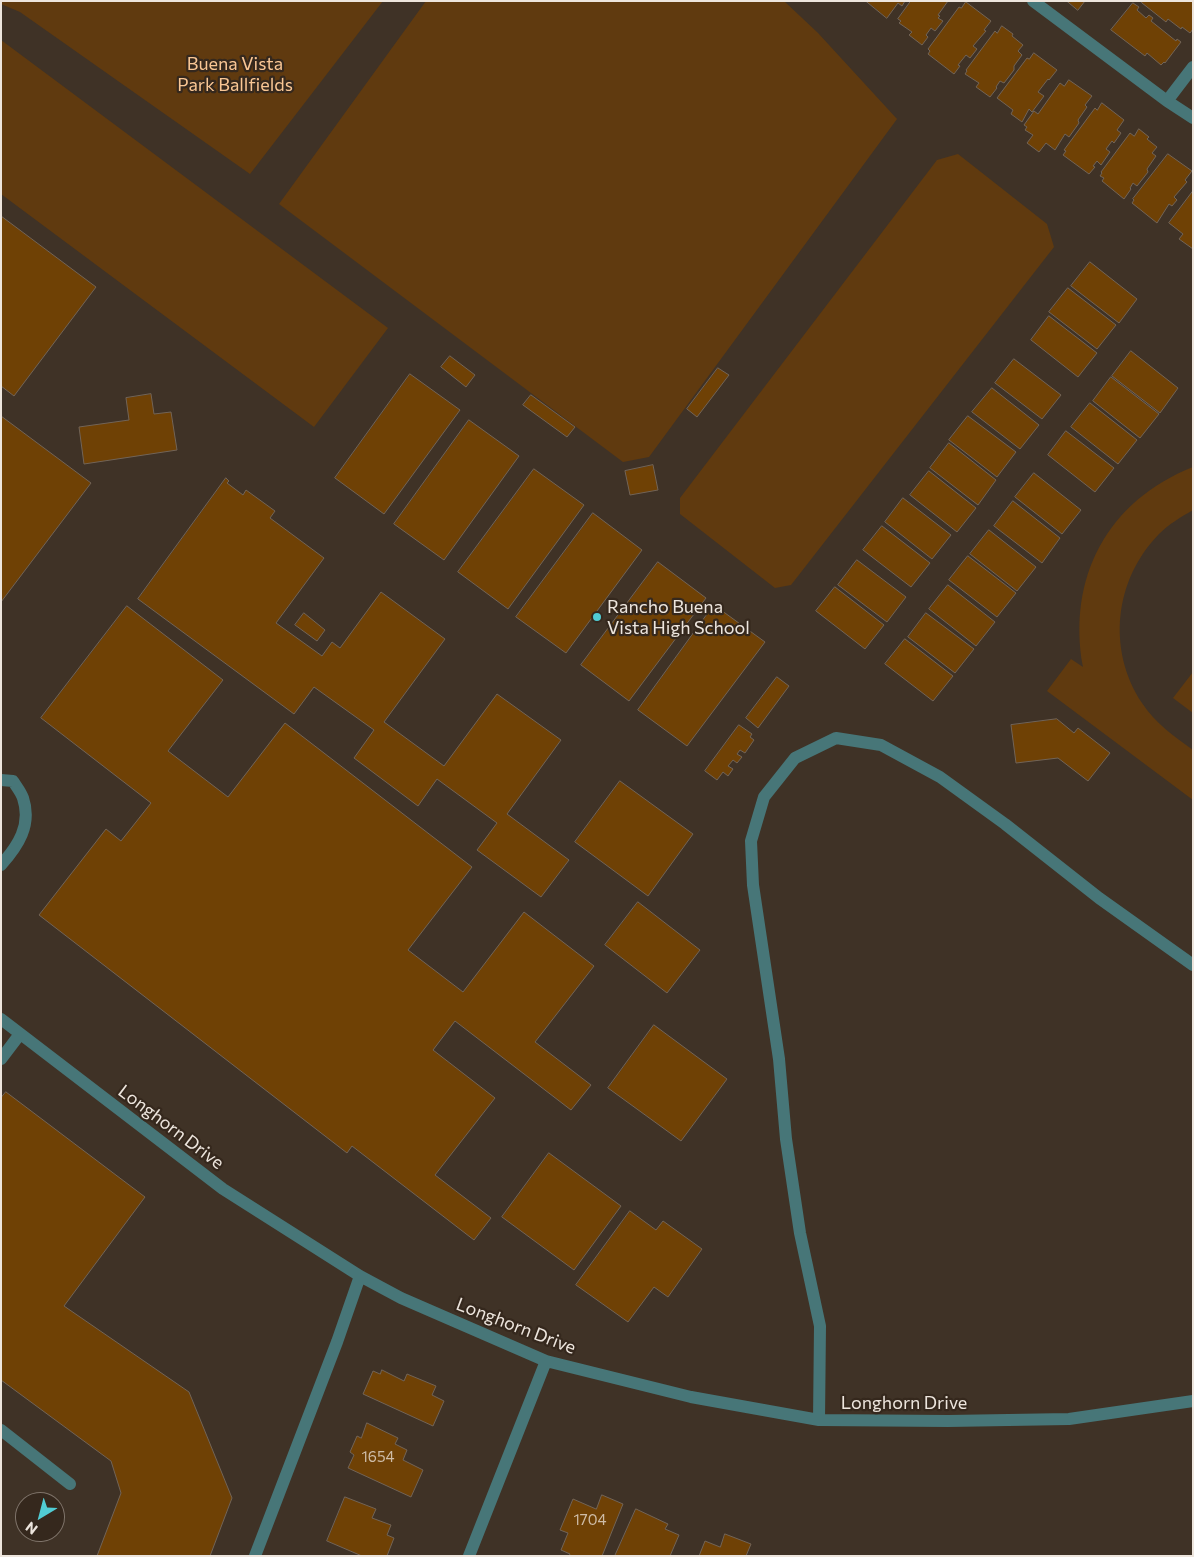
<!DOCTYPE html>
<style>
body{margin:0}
#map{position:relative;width:1194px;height:1557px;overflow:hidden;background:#3f3226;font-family:Commissioner,sans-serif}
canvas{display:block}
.frame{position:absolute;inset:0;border:2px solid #ede5dd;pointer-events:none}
.north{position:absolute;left:15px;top:1492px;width:50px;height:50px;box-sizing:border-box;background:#35281d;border:1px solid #7f746a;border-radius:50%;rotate:217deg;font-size:14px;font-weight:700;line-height:20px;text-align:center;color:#ede5dd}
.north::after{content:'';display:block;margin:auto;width:18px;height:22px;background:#51ccd3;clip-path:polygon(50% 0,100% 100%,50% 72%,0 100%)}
</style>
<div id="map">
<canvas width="1194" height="1557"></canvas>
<div class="frame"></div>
<div class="north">N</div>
</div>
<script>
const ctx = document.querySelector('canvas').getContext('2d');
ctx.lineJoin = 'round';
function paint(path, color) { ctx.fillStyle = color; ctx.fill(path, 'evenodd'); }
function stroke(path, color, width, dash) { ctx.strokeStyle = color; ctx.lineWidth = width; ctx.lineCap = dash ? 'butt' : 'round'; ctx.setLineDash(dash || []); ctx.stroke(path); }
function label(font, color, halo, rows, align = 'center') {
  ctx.font = font + ' Commissioner,sans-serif'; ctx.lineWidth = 4.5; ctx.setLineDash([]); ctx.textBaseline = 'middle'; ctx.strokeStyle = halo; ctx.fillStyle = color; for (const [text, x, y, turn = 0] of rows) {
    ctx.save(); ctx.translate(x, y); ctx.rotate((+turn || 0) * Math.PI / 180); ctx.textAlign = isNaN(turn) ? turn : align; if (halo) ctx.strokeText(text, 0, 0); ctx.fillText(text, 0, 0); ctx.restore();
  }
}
const green = new Path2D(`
 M 1,1 L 383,1 L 250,174 L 20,12 L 1,4 Z
 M 426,1 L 784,1 L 818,33 L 897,119 L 649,457 L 623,462 L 279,204 Z
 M 1,40 L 388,328 L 314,427 L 1,194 Z
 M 958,154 L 1047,224 L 1054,247 L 791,585 L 775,588 L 680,514 L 680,498 L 937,160 Z
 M 1193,467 L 1193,510 C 1181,517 1169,524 1159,534 C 1114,580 1107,650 1142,703 C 1155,723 1175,737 1193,750 L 1193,800 L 1047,691 L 1071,659 L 1083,667 C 1067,578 1107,501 1193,467 Z
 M 1193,672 L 1193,713 L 1173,698 Z`);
const building = new Path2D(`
 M 866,1 L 905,1 L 902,6 L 898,3 L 887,18 Z
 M 911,1 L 948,1 L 938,15 L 940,16 L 938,18 L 943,21 L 935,31 L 931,28 L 926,35 L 928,37 L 922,45 L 909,35 L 912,32 L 899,23 L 901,21 L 898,19 Z
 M 1067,1 L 1085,1 L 1078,10 Z
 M 1142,1 L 1193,1 L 1193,29 L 1190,33 L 1182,27 L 1181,29 L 1168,19 L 1166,22 L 1142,3 Z
 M 966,2 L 991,21 L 984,30 L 986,31 L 973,46 L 977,49 L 970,58 L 966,55 L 958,65 L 960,66 L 954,74 L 928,54 L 930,51 L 928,49 L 959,7 L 961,8 Z
 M 1133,3 L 1139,7 L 1137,10 L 1146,18 L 1149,15 L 1153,18 L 1151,21 L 1176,41 L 1177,39 L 1181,42 L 1165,63 L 1164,62 L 1161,65 L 1147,53 L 1145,56 L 1111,30 Z
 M 1002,26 L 1013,34 L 1012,36 L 1023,45 L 1018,51 L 1022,55 L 1014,66 L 1014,70 L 1004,83 L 1000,81 L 996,87 L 997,88 L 990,97 L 976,87 L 979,83 L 965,74 L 967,71 L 966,70 L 995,31 L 997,33 Z
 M 1034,53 L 1057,70 L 1049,80 L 1048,79 L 1038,92 L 1044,96 L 1032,112 L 1029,109 L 1022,122 L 1011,114 L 1013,110 L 997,98 L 1027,58 L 1029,59 Z
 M 1069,80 L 1092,96 L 1085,105 L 1087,107 L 1078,120 L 1079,123 L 1069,137 L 1065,134 L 1055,150 L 1046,143 L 1039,152 L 1027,143 L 1033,135 L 1025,130 L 1027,127 L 1024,125 L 1034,111 L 1038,114 L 1060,83 L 1064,86 Z
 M 1102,103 L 1124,120 L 1117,130 L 1121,133 L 1114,143 L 1112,141 L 1106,149 L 1110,152 L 1101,165 L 1097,161 L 1093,166 L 1095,167 L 1089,174 L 1063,155 L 1066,151 L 1064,150 L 1095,108 L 1097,110 Z
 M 1139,129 L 1149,137 L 1147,139 L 1157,147 L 1152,153 L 1156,156 L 1147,169 L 1148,172 L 1137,186 L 1133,183 L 1130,188 L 1131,189 L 1124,199 L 1102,181 L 1104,178 L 1100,176 L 1102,173 L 1101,172 L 1130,133 L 1134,136 Z
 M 1168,154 L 1192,171 L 1185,180 L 1187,182 L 1174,197 L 1177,200 L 1172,206 L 1169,204 L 1157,223 L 1132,203 L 1134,200 L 1133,199 Z
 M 1193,191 L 1193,249 L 1179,239 L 1183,234 L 1169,223 Z
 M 1,216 L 96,287 L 14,396 L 1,386 Z
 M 1090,262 L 1137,299 L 1119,323 L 1071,286 Z
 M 1068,288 L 1116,325 L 1097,349 L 1049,312 Z
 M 1049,316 L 1097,353 L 1078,377 L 1031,340 Z
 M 1131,351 L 1178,388 L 1160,413 L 1112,376 Z
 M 450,356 L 475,375 L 466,387 L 441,367 Z
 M 1014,359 L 1061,395 L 1042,419 L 995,383 Z
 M 718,368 L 729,375 L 697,417 L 687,409 Z
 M 410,374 L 460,410 L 384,514 L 335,478 Z
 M 1111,377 L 1159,414 L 1140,438 L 1093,401 Z
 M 992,388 L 1039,425 L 1020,449 L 972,412 Z
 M 151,394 L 154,414 L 171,412 L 177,450 L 84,464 L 79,427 L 129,420 L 126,398 Z
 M 531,395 L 575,427 L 567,437 L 523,405 Z
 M 1090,403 L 1137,440 L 1118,464 L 1071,427 Z
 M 1,416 L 91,483 L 1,602 Z
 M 968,416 L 1016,452 L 997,477 L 949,440 Z
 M 469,420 L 519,456 L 444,560 L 394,524 Z
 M 1066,431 L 1114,468 L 1095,492 L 1048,455 Z
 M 949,443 L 996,480 L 978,505 L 930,468 Z
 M 653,465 L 658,490 L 630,495 L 625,471 Z
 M 534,469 L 584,505 L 508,609 L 458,572 Z
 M 929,471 L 976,508 L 957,532 L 910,495 Z
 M 1034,473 L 1081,510 L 1062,534 L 1015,497 Z
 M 226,478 L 229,481 L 227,483 L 243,495 L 246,490 L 275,511 L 270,518 L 324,558 L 276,623 L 322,656 L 332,642 L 340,648 L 381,592 L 445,639 L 384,722 L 444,766 L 497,694 L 561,740 L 507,814 L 569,860 L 541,897 L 477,850 L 497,823 L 437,779 L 418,806 L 354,758 L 374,730 L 314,687 L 294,714 L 138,599 Z
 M 903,498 L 951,535 L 932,559 L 885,522 Z
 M 1013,501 L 1060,538 L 1042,563 L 994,526 Z
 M 593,513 L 642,550 L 566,653 L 516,617 Z
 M 882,526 L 930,563 L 911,587 L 863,550 Z
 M 989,530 L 1036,567 L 1017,591 L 970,554 Z
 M 968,556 L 1016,593 L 997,617 L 949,580 Z
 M 857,560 L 906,597 L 887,622 L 838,585 Z
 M 658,562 L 706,598 L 629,701 L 581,665 Z
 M 948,585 L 995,622 L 976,646 L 929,609 Z
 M 835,587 L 884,625 L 865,649 L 816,611 Z
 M 714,605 L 765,642 L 687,746 L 638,710 Z
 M 127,606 L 223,680 L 168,751 L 228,797 L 285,723 L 472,867 L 408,950 L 463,992 L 524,912 L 594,966 L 535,1042 L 591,1085 L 571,1110 L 455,1021 L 433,1050 L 495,1098 L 435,1175 L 491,1218 L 474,1240 L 352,1146 L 347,1153 L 39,915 L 106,829 L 121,841 L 151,803 L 41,718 Z
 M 304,613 L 325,630 L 317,641 L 295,625 Z
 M 926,613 L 974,649 L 955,673 L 908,637 Z
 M 905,639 L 953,676 L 933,701 L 885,664 Z
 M 777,677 L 789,686 L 758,728 L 746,718 Z
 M 1057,719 L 1074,733 L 1078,728 L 1110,753 L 1088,781 L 1058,758 L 1016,763 L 1011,725 Z
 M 739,725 L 752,734 L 750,737 L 754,740 L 745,753 L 740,750 L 737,754 L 742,757 L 737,763 L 733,760 L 728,766 L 733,769 L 728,776 L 723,772 L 717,780 L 705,771 Z
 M 620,781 L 693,834 L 648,896 L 575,842 Z
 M 638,902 L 700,950 L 667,993 L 605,945 Z
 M 654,1025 L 727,1079 L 681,1141 L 608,1088 Z
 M 6,1092 L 145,1197 L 64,1306 L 189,1392 L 232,1498 L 210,1556 L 97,1556 L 121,1493 L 111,1461 L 1,1380 L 1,1098 Z
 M 549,1153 L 621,1206 L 574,1270 L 502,1217 Z
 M 630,1211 L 656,1230 L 663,1221 L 702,1249 L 668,1297 L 654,1287 L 628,1322 L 576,1285 Z
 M 382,1370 L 404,1381 L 407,1374 L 436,1386 L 432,1395 L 444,1401 L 433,1426 L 363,1394 L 373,1371 L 380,1374 Z
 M 367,1423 L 398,1438 L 395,1444 L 407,1450 L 403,1460 L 423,1470 L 411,1497 L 348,1468 L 354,1455 L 350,1452 L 357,1436 L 361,1438 Z
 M 602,1495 L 623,1504 L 602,1556 L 569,1556 L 570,1554 L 561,1550 L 568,1533 L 560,1530 L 573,1499 L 596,1509 Z
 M 345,1497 L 376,1509 L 372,1518 L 391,1525 L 387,1535 L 394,1538 L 387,1556 L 362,1556 L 327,1541 Z
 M 636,1509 L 668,1524 L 665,1529 L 679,1535 L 670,1556 L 615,1556 Z
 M 725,1534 L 751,1544 L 746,1556 L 699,1556 L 705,1541 L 720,1547 Z`);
const minor = new Path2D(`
 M 1033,1 L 1167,101 L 1193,118
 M 1167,101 L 1193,67
 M 1,780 L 13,781 C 16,786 21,792 23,798 C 32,825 18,846 1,865
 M 1,1019 L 223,1189 L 360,1276 L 401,1298 L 546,1361 L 691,1397 L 819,1420 L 948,1421 L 1069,1419 L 1193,1401
 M 1,1059 L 20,1034
 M 819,1420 L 820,1326 L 800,1233 L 786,1139 L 779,1059 L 753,885 L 751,841 L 764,797 L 795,758 L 836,738 L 881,745 L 940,777 L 1005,824 L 1099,898 L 1193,965
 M 1,1430 L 70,1484
 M 255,1556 L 337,1342 L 360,1276
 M 469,1556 L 546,1361`);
const markers = [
 [597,617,5,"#51ccd3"]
];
const numberNames = [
 ["1654",378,1457],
 ["1704",590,1520]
];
const parkNames = [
 ["Buena Vista",235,64],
 ["Park Ballfields",235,85]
];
const poiNames = [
 ["Rancho Buena",607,607],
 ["Vista High School",607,628]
];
const streetNames = [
 ["Longhorn Drive",171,1127,37],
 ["Longhorn Drive",516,1326,21],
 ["Longhorn Drive",904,1403]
];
paint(green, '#603a0f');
paint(building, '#6f4105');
stroke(building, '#726457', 1);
stroke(minor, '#477678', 12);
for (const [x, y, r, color] of markers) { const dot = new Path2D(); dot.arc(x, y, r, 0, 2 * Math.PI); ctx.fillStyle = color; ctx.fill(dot); stroke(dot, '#35281d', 2); }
label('15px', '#cebca7', null, numberNames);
label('18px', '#f9c694', '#35281d', parkNames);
label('18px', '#ede5dd', '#35281d', poiNames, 'left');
label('18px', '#ede5dd', '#35281d', streetNames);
</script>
